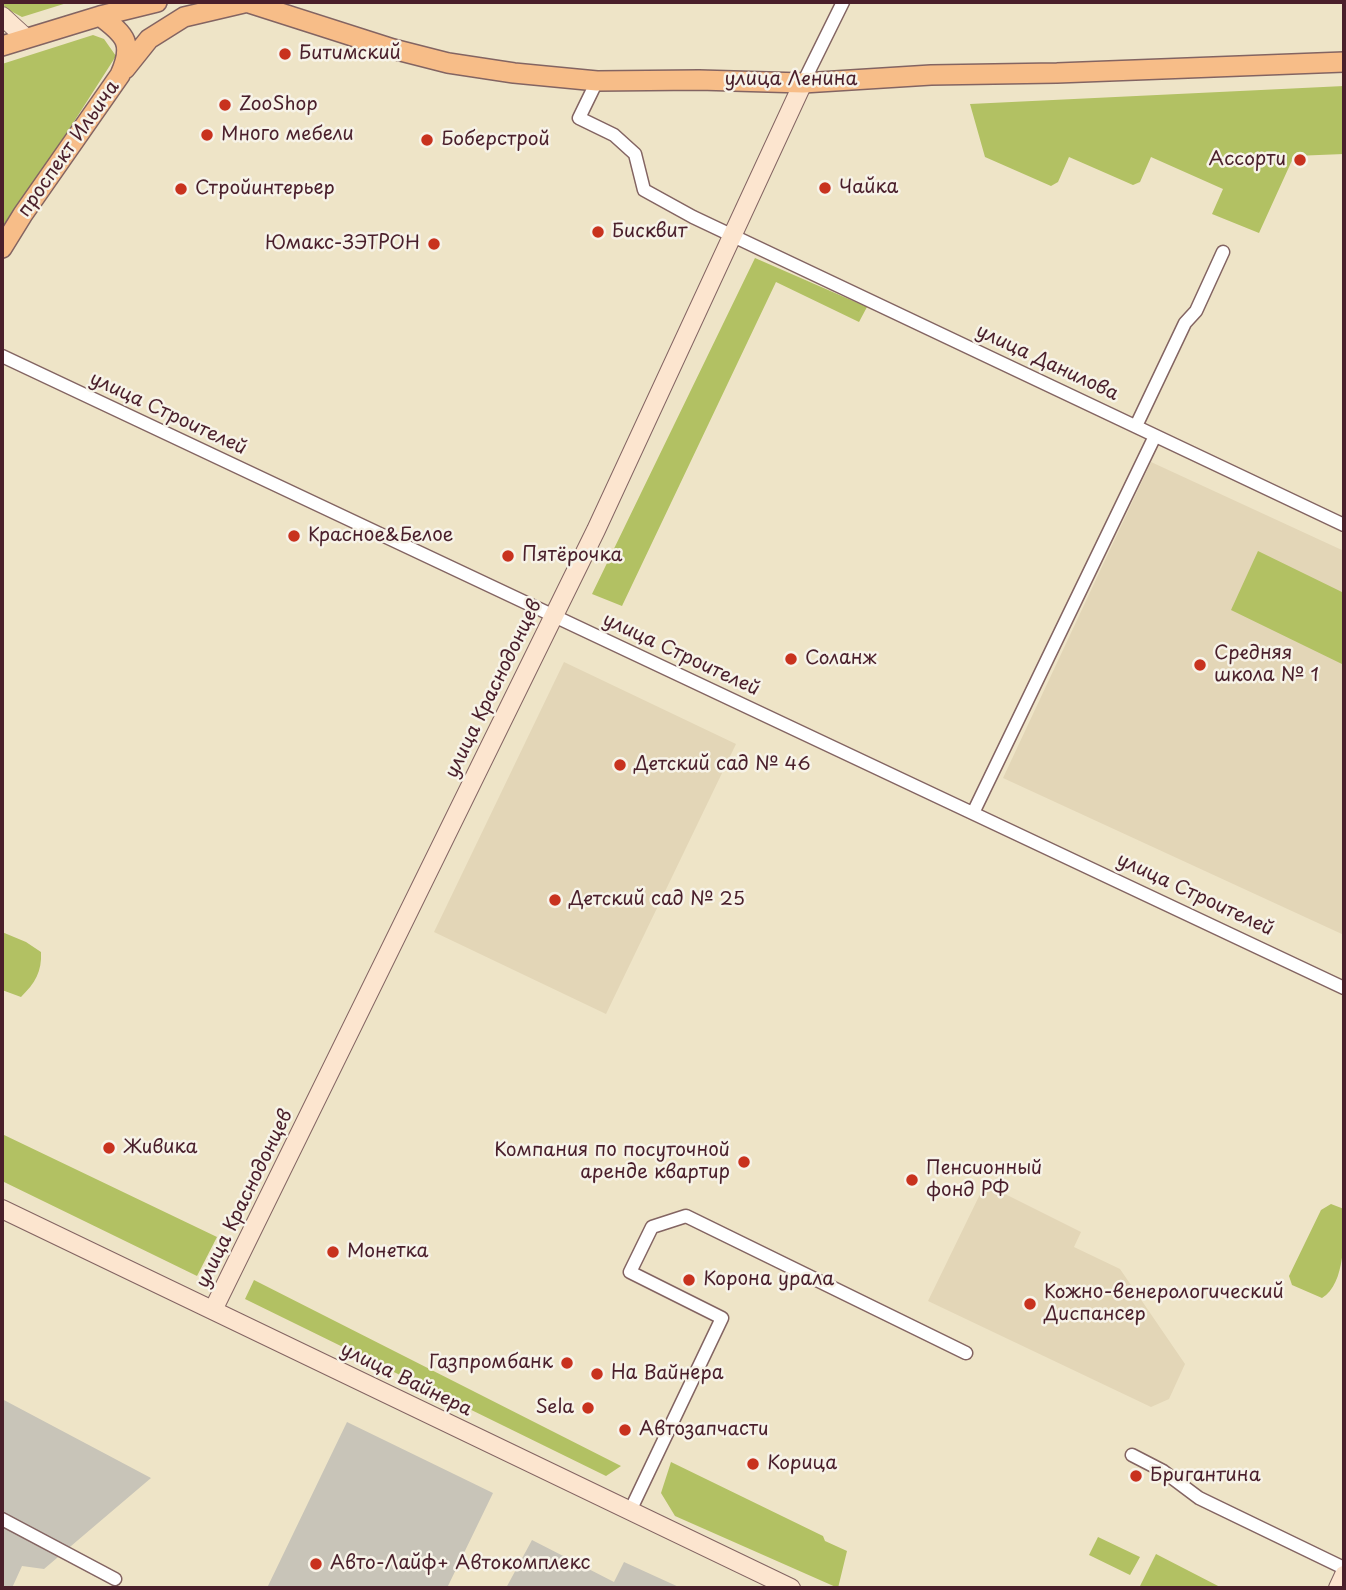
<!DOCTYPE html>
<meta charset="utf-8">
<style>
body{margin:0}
#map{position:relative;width:1346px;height:1590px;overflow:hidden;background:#eee4c7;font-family:"Playpen Sans",sans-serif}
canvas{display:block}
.frame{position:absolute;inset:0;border:4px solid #4a1f2b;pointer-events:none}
</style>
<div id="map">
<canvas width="1346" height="1590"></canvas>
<div class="frame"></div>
</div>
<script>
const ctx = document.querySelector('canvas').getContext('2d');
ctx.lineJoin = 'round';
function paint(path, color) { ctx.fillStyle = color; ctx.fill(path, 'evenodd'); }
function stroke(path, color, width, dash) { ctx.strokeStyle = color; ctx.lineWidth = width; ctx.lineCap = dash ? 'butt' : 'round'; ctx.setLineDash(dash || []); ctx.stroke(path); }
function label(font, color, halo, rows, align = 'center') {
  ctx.font = font + ' "Playpen Sans",sans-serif'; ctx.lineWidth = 5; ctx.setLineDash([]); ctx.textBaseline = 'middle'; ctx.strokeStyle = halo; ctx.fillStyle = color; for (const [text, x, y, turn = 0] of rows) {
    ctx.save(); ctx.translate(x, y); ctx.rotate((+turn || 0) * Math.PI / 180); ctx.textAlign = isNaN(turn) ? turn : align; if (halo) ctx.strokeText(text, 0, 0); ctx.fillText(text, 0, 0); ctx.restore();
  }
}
const built = new Path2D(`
 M 1151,462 L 1344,551 L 1344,935 L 1003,778 Z
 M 564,662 L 736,744 L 606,1014 L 434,932 Z
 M 985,1184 L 1081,1232 L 1074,1247 L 1120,1269 L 1185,1364 L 1169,1399 L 1151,1407 L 928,1301 Z`);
const industrial = new Path2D(`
 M 2,1399 L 151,1478 L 44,1569 L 22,1566 L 12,1588 L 2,1588 Z
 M 347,1422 L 493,1493 L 447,1588 L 267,1588 Z
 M 532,1540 L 614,1582 L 624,1562 L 681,1588 L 506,1588 Z`);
const green = new Path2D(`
 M 3,2 L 70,2 L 22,17 L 5,8 Z
 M 93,35 L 104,39 L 116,56 L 2,234 L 2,64 Z
 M 1344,86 L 1344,154 L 1294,156 L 1259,233 L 1212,214 L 1223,189 L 1151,157 L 1140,182 L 1133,185 L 1069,157 L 1058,182 L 1051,186 L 985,157 L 970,104 Z
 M 755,258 L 867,307 L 859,322 L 776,282 L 622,606 L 592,594 Z
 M 1258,551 L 1344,593 L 1344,665 L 1231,610 Z
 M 2,932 L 26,942 L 41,952 C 42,972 35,983 21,997 L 2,990 Z
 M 2,1134 L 217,1237 L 197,1276 L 2,1181 Z
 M 1331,1204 L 1344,1209 C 1344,1235 1346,1284 1322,1298 L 1292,1285 L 1289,1276 L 1321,1210 Z
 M 254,1280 L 621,1466 L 606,1476 L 245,1299 Z
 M 671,1462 L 823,1536 L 825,1541 L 847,1551 L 838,1588 L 675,1516 L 661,1493 Z
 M 1098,1537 L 1140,1557 L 1130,1575 L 1089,1555 Z
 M 1156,1554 L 1222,1588 L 1139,1588 Z`);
const street = new Path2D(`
 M 597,81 L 579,118 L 614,135 L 635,154 L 644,190 L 693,217 L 1344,525
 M 803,83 L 843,2
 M 2,356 L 1344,988
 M 1136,426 L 1185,323 L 1196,311 L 1223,252
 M 973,813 L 1155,436
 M 1132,1455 L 1163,1471 L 1199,1498 L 1344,1568
 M 630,1511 L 722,1318 L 630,1272 L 652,1227 L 686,1216 L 966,1353
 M 2,1519 L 115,1579`);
const secondary = new Path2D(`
 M 2,16 L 26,38
 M 2,1209 L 791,1588
 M 213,1310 L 596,530 L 803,83
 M 1338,1588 L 1344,1575`);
const primary = new Path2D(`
 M 246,2 L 393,49 L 448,63 L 514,73 L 597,81 L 699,80 L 803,83 L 931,75 L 1057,73 L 1344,62
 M 2,46 L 100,16 L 157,2
 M 125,69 L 149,39 L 184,17 L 248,2
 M 2,248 L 23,214 L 120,75 C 134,44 126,35 100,16`);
const markers = [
 [285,54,7,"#c8321e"],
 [225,105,7,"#c8321e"],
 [207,135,7,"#c8321e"],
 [427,140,7,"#c8321e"],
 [1300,160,7,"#c8321e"],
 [825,188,7,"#c8321e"],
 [181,189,7,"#c8321e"],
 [598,232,7,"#c8321e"],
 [434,244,7,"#c8321e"],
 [294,536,7,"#c8321e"],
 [508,556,7,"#c8321e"],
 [791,659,7,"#c8321e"],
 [1200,665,7,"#c8321e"],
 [620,765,7,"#c8321e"],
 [555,900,7,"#c8321e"],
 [109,1148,7,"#c8321e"],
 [744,1162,7,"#c8321e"],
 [912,1180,7,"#c8321e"],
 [333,1252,7,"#c8321e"],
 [689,1280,7,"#c8321e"],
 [1030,1304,7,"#c8321e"],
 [567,1363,7,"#c8321e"],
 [597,1374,7,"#c8321e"],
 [588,1408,7,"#c8321e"],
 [625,1430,7,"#c8321e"],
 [753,1464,7,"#c8321e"],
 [1136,1476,7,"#c8321e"],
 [316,1564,7,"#c8321e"]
];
const poiNames = [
 ["Битимский",299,54],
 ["ZooShop",239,105],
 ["Много мебели",221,135],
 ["Боберстрой",441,140],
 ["Ассорти",1286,160,"right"],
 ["Чайка",839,188],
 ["Стройинтерьер",195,189],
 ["Бисквит",612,232],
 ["Юмакс-ЗЭТРОН",420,244,"right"],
 ["Красное&Белое",308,536],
 ["Пятёрочка",522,556],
 ["Средняя",1214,654],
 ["школа № 1",1214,676],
 ["Соланж",805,659],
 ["Детский сад № 46",634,765],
 ["Детский сад № 25",569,900],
 ["Живика",123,1148],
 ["Компания по посуточной",730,1151,"right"],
 ["аренде квартир",730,1173,"right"],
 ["Пенсионный",926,1169],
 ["фонд РФ",926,1191],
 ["Монетка",347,1252],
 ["Корона урала",703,1280],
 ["Кожно-венерологический",1044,1293],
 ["Диспансер",1044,1315],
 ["Газпромбанк",553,1363,"right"],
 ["На Вайнера",611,1374],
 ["Sela",574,1408,"right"],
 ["Автозапчасти",639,1430],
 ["Корица",767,1464],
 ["Бригантина",1150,1476],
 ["Авто-Лайф+ Автокомплекс",330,1564]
];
const streetNames = [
 ["улица Ленина",791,80],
 ["проспект Ильича",69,149,-55],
 ["улица Данилова",1047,363,25],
 ["улица Строителей",168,414,25],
 ["улица Строителей",681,655,25],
 ["улица Краснодонцев",494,689,-64],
 ["улица Строителей",1195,895,25],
 ["улица Краснодонцев",245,1199,-64],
 ["улица Вайнера",406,1380,26]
];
paint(built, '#e3d6b7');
paint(industrial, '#c8c4b8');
paint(green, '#b2c163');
stroke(street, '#836462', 15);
stroke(secondary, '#836462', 20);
stroke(primary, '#836462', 22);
stroke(street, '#fff', 12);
stroke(secondary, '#fce5cf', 18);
stroke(primary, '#f7bd88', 19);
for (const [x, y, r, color] of markers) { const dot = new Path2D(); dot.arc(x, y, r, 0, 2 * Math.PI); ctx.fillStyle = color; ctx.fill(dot); stroke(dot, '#f7f3e8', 2.5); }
label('19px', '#4a1f2b', '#f7f3e8', poiNames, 'left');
label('19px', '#4a1f2b', '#f7f3e8', streetNames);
</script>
